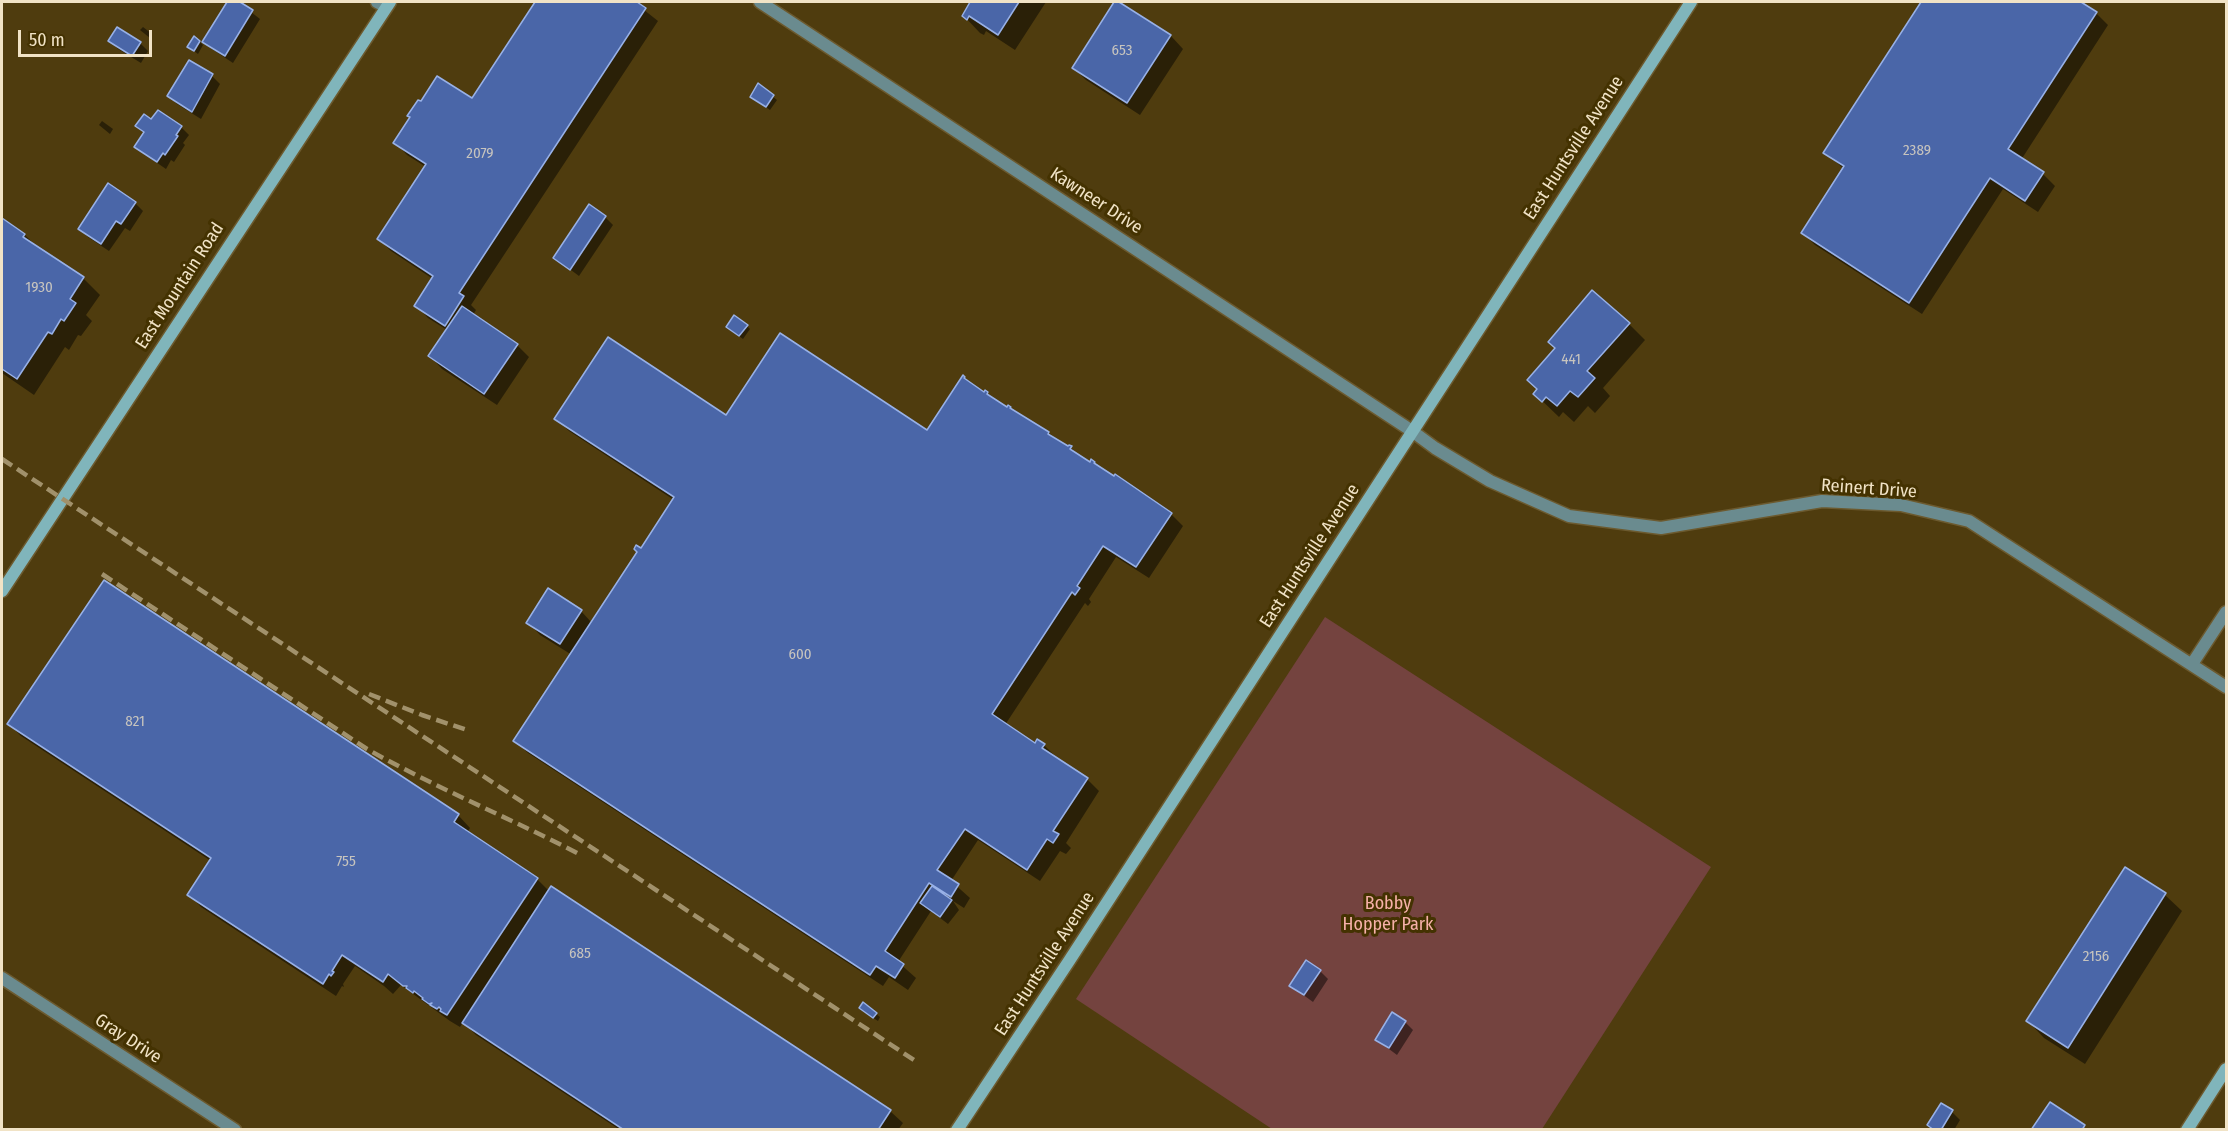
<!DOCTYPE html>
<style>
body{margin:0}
#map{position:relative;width:2228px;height:1131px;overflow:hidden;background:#4f3c0e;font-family:"Fira Sans Condensed",sans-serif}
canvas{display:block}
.frame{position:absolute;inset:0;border:3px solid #f1e3c6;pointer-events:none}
.scale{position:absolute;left:18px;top:30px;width:134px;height:27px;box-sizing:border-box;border:3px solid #f1e3c6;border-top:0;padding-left:8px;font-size:18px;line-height:21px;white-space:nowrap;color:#f1e3c6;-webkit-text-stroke:4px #443201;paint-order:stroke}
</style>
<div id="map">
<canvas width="2228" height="1131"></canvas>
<div class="frame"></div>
<div class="scale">50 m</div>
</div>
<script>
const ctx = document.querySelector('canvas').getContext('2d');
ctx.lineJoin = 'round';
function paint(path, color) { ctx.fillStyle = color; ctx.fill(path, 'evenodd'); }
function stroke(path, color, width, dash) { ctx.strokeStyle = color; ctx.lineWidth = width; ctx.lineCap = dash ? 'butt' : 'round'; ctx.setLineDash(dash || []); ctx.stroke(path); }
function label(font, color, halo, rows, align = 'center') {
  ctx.font = font + ' "Fira Sans Condensed",sans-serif'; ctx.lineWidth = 6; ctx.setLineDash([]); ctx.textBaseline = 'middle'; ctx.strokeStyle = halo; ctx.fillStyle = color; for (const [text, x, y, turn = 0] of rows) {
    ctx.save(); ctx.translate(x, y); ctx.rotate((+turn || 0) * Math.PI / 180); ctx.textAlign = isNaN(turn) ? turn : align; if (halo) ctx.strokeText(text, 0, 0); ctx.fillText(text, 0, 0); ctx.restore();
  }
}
const green = new Path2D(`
 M 1325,617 L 1711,867 L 1542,1129 L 1272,1129 L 1076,999 Z`);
const shadow = new Path2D(`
 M 229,2 L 238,2 L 260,19 L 233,63 L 212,49 L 204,41 Z
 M 537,2 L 634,2 L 658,21 L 471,305 L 476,310 L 473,315 L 517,345 L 529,357 L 497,405 L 442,369 L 430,356 L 447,330 L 428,318 L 416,305 L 433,279 L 391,251 L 379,239 L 426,167 L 407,155 L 395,142 L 472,100 Z
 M 973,2 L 1046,2 L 1015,50 L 986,31 L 984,35 L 980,33 L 964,16 Z
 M 1116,2 L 1171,36 L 1183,49 L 1140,115 L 1086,80 L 1074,68 Z
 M 1922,2 L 2078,2 L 2096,13 L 2108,25 L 2021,160 L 2043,174 L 2055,186 L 2038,212 L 2003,189 L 1922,314 L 1815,245 L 1803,233 L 1844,169 L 1825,152 Z
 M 143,27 L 152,34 L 150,38 L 140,30 Z
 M 110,41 L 140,43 L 148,51 L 141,63 L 118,49 Z
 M 200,42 L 203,45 L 198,54 L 189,47 Z
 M 190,62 L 212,76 L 220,84 L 201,119 L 177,104 L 169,96 Z
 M 759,85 L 777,100 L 770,110 L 752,97 Z
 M 102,121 L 113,129 L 110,134 L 99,125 Z
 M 137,126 L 181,127 L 189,135 L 183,143 L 185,145 L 174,162 L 171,160 L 166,169 L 144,154 L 136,146 L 145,133 Z
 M 135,203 L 143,211 L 130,231 L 125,228 L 109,251 L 88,237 L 80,229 Z
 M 605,217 L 613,225 L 579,276 L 555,258 Z
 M 2,220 L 25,235 L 38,248 L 83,278 L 100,295 L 86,315 L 92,321 L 81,336 L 78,335 L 69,350 L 65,347 L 34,395 L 2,373 Z
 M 1629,324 L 1645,340 L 1603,388 L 1610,396 L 1595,413 L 1588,406 L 1574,422 L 1563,412 L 1559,417 L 1535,394 L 1557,348 Z
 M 747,326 L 750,329 L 743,339 L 732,331 Z
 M 986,392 L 1008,409 L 1009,407 L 1017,414 L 1049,433 L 1057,441 L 1071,448 L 1081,457 L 1171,514 L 1183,526 L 1149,578 L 1116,557 L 1089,599 L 1091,602 L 1088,606 L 1085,603 L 1005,725 L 1035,745 L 1044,745 L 1056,757 L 1087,779 L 1099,791 L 1066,843 L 1071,848 L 1066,854 L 1060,851 L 1040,881 L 978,840 L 951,881 L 970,898 L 964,908 L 953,901 L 959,910 L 948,924 L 931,911 L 898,962 L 916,978 L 908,990 L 889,977 L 883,986 L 528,753 L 515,741 L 572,655 L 540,635 L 528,622 L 581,611 L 592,623 L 674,500 L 569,431 L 556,418 L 727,417 L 927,432 Z
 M 9,724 L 458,815 L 470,828 L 467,833 L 537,879 L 549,891 L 890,1111 L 903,1123 L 898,1130 L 620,1130 L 476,1035 L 463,1022 L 460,1027 L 450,1021 L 401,985 L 393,994 L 384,986 L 355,966 L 343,984 L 344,987 L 342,986 L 336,996 L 201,907 L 189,894 L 211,861 L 21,736 Z
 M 2125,869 L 2165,895 L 2182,911 L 2085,1064 L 2044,1038 L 2028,1021 Z
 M 1320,971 L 1328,979 L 1313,1002 L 1291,986 Z
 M 864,1012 L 876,1014 L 880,1017 L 878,1021 Z
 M 1405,1022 L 1413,1030 L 1397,1055 L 1377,1040 Z
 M 1952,1112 L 1960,1120 L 1954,1130 L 1934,1130 Z`);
const building = new Path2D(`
 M 227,2 L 240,2 L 253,10 L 225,56 L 202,42 Z
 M 535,2 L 637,2 L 646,8 L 459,293 L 464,296 L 445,326 L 414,306 L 433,276 L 377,239 L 426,164 L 393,143 L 410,117 L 407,116 L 418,100 L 421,101 L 437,76 L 472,98 Z
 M 970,2 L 1019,2 L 998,35 L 969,16 L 967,20 L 962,16 Z
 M 1114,2 L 1119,2 L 1171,35 L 1127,103 L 1072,68 Z
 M 1921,2 L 2081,2 L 2097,12 L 2008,149 L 2044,172 L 2025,201 L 1990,178 L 1909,303 L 1801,233 L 1844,166 L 1823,153 Z
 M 117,27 L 141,42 L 132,56 L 108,41 Z
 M 194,36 L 200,41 L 194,51 L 187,47 Z
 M 189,60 L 213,74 L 192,112 L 167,96 Z
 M 758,83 L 774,95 L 766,107 L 750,97 Z
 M 158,110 L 182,126 L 176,135 L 178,136 L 165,155 L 163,153 L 157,162 L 134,147 L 144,132 L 135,126 L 144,114 L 151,119 Z
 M 108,183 L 136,202 L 121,224 L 116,221 L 101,244 L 78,229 Z
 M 589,204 L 606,216 L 570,270 L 553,258 Z
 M 2,218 L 25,234 L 23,237 L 84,277 L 70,299 L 76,303 L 64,321 L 61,319 L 52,334 L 48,332 L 17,379 L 2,369 Z
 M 1592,290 L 1630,323 L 1587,371 L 1595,378 L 1578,397 L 1570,391 L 1557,406 L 1546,397 L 1542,402 L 1533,394 L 1537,389 L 1527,380 L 1555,348 L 1548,342 Z
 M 462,306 L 518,344 L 484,394 L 428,356 Z
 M 734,315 L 748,325 L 739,336 L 726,327 Z
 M 780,333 L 927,430 L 963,375 L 965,377 L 964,378 L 984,392 L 985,390 L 988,392 L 987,394 L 1007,407 L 1008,405 L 1011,407 L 1010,408 L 1049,432 L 1048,434 L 1068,446 L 1069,445 L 1072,446 L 1070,449 L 1090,462 L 1091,459 L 1095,462 L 1094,463 L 1114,476 L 1115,474 L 1172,513 L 1136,567 L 1103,546 L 1077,586 L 1080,588 L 1075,595 L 1072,592 L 992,714 L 1035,743 L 1037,739 L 1045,744 L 1042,748 L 1088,778 L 1053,831 L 1059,834 L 1053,843 L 1047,839 L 1027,870 L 965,829 L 937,870 L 959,884 L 951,897 L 929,883 L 885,951 L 904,964 L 895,978 L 876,966 L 870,975 L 513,741 L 637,552 L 634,549 L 636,545 L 641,548 L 674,497 L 554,419 L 608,337 L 726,415 Z
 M 104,580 L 459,814 L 454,822 L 538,878 L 447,1015 L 440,1011 L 441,1009 L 439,1007 L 437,1009 L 430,1005 L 432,1003 L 429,1004 L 422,999 L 423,998 L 414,991 L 413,993 L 406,988 L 407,986 L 403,986 L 388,974 L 383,982 L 342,955 L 332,971 L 334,972 L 331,976 L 329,974 L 323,984 L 187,895 L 211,858 L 7,724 Z
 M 548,588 L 582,610 L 560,644 L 526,623 Z
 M 2125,867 L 2166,893 L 2068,1048 L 2026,1021 Z
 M 551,886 L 891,1110 L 878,1130 L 624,1130 L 462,1023 Z
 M 932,886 L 952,900 L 940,917 L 920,903 Z
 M 1306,960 L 1321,970 L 1304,995 L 1289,986 Z
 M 863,1002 L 877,1013 L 873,1018 L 859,1008 Z
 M 1392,1012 L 1406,1021 L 1389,1048 L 1375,1040 Z
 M 2050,1102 L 2085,1125 L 2082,1130 L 2031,1130 Z
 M 1941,1103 L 1953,1110 L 1941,1130 L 1934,1130 L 1927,1125 Z`);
const street = new Path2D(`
 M 377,2 L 386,7
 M 760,2 L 1412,431 L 1435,448 L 1490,481 L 1569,516 L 1661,528 L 1822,501 L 1901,505 L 1969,521 L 2226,687
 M 2192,664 L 2226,612
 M 2,978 L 235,1130`);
const secondary = new Path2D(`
 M 2,591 L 390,2
 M 957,1130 L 1069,961 L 1691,2
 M 2187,1130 L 2226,1069`);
const rail = new Path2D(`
 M 2,459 L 914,1060
 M 102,574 L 367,749 C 436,788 510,818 581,855
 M 369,694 L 422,715 L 470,731`);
const numberNames = [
 ["653",1122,51],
 ["2389",1917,151],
 ["2079",480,154],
 ["1930",39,288],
 ["441",1571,360],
 ["600",800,655],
 ["821",135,722],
 ["755",346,862],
 ["685",580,954],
 ["2156",2096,957]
];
const streetNames = [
 ["East Huntsville Avenue",1574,148,-57],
 ["Kawneer Drive",1096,201,33],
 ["East Mountain Road",180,286,-57],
 ["Reinert Drive",1869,489,4],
 ["East Huntsville Avenue",1310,556,-57],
 ["East Huntsville Avenue",1045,964,-57],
 ["Gray Drive",128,1039,33]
];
const parkNames = [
 ["Bobby",1388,904],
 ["Hopper Park",1388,925]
];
paint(green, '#74433f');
paint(shadow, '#0007');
paint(building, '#4a66a8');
stroke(building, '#98b1e7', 1.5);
stroke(street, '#6c5a2f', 15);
stroke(secondary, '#6c5a2f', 15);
stroke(street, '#6a8b8f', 12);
stroke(secondary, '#80b5bb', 12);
stroke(rail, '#a1916b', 4.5, [12, 6]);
label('15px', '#c7c4be', null, numberNames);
label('18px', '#f1e3c6', '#443201', streetNames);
label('18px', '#f6b0a9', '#443201', parkNames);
</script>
